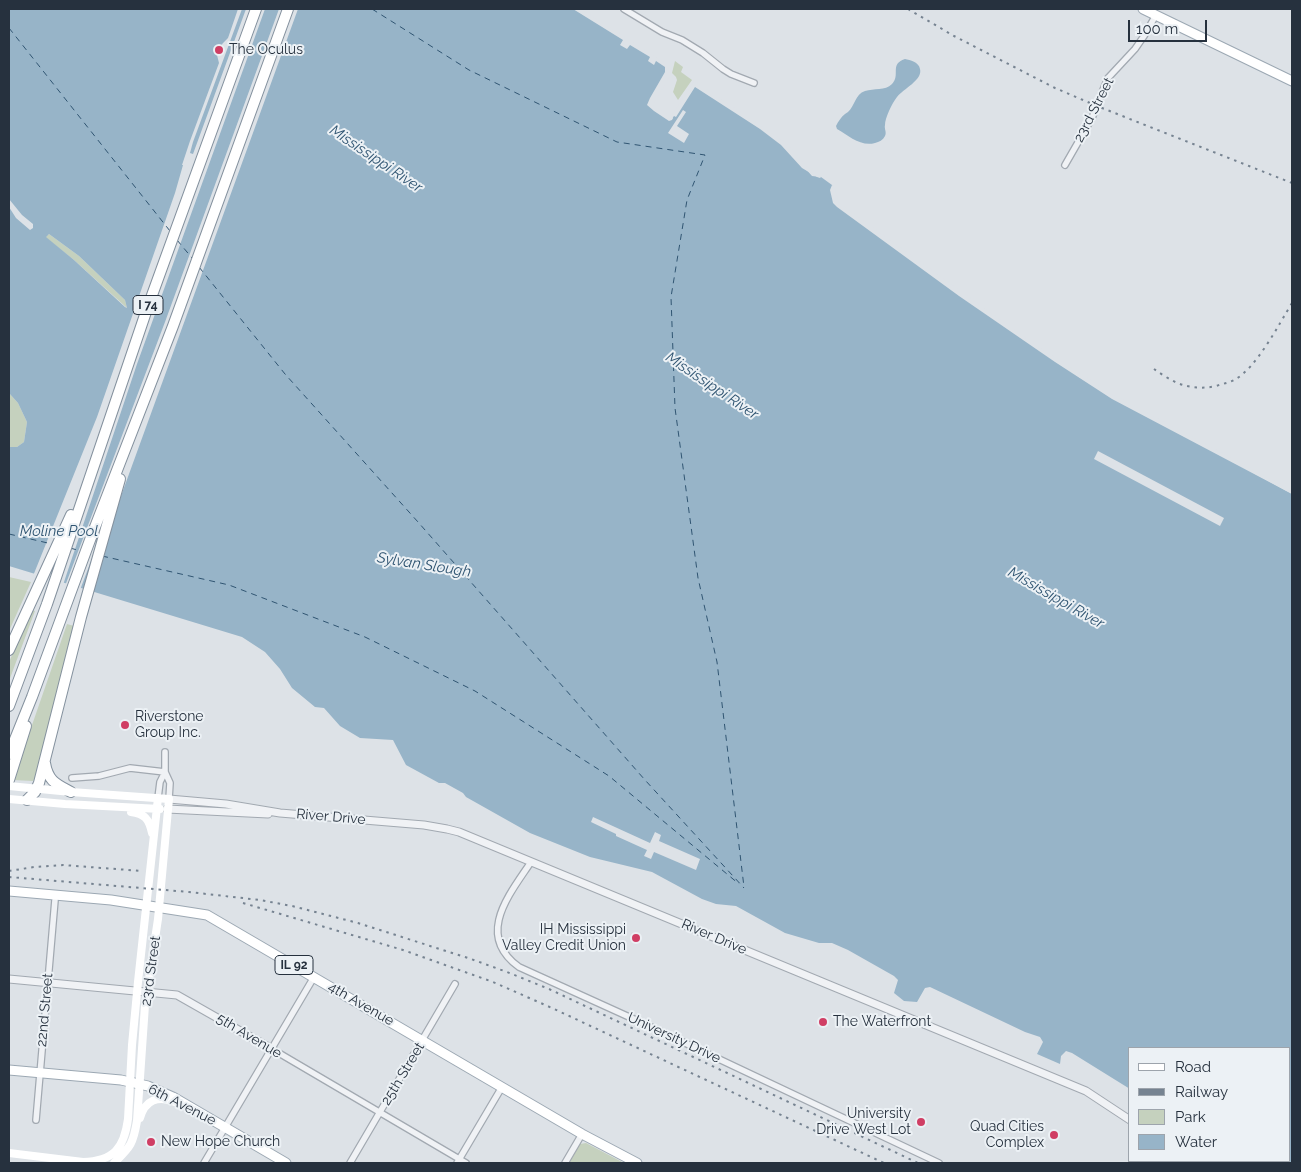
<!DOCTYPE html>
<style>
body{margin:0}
#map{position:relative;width:1301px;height:1172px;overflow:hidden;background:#dde2e7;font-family:Raleway,sans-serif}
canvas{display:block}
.frame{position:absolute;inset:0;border:10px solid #26313e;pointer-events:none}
.legend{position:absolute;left:1128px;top:1047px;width:162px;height:115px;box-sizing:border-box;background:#ecf1f5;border:1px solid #9da4ac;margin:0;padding:6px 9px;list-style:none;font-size:15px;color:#26313e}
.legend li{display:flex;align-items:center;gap:10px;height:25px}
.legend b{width:25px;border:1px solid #9da4ac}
.scale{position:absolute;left:1128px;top:20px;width:79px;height:22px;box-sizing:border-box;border:2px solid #26313e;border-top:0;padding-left:6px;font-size:15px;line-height:18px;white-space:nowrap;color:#26313e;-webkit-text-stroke:4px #ecf1f5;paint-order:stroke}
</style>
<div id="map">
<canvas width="1301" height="1172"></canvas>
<div class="frame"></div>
<ul class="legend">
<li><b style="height:6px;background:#fff"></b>Road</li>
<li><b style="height:6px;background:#768391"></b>Railway</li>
<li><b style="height:14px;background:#c5d1be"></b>Park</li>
<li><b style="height:14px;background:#97b4c8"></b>Water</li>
</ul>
<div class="scale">100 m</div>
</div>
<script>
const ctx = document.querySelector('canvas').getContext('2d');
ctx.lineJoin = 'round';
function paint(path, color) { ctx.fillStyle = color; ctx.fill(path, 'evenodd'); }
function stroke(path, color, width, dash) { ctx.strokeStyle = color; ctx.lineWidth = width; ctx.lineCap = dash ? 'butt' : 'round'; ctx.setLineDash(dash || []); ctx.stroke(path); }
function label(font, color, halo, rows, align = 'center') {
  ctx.font = font + ' Raleway,sans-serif'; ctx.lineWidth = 4; ctx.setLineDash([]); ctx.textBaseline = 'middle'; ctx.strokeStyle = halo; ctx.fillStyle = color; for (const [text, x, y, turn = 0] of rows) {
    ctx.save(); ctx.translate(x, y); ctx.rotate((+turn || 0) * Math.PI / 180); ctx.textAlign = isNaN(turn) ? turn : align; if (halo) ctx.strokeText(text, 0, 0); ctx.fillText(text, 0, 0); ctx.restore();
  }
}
const green = new Path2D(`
 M 675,61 L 683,67 L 681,72 L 692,80 L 678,100 L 673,92 L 677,80 L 676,77 L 672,73 Z
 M 49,234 L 79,256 L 125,300 L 127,308 L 74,260 L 45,237 Z
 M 9,393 L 18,403 L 27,422 L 24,442 L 17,447 L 9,447 Z
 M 9,577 L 31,582 L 9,631 Z
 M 32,610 L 35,611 L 9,681 L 9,662 Z
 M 67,624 L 74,626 L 35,778 L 33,781 L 13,780 Z
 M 586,1143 L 624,1163 L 569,1163 L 580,1144 Z`);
const water = new Path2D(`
 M 9,9 L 576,9 L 666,66 L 667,76 L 650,105 L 672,119 L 695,84 L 784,144 L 812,176 L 821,177 L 832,185 L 837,204 L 844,210 L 1079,377 L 1292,494 L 1292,1163 L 1267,1163 L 1263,1161 L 1290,1161 L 1290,1048 L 1130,1048 L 1130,1089 L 1072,1053 L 1066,1051 L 1061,1056 L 1060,1064 L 1037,1054 L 1043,1042 L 1040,1037 L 1025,1032 L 930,987 L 925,988 L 917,1002 L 904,1001 L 894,993 L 898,980 L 894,976 L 848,950 L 832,943 L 819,943 L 785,933 L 736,906 L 716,904 L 702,899 L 652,872 L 590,857 L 530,833 L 466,797 L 463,793 L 445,783 L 439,783 L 406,765 L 393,740 L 360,738 L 340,726 L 324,708 L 315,707 L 292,688 L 280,669 L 265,652 L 242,637 L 9,566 L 9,447 L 17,447 L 24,442 L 27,422 L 18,403 L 9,393 L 9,207 L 16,218 L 30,230 L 33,228 L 33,224 L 22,215 L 9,199 ZM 49,234 L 79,256 L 125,300 L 127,308 L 125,307 L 74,260 L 46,237 Z
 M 905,59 C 910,60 919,62 920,69 C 923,80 903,89 897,97 C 892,103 885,118 885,125 C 884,129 887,132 885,136 C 883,140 879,142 875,143 C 861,147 849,136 837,129 L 836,126 C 838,122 841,117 845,114 C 846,113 847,113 848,112 C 855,106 855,94 865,91 C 874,88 885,91 892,84 C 901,75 889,64 905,59 Z`);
const pier = new Path2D(`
 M 238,9 L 242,9 L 193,142 L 190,153 L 193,154 L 246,9 L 265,9 L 137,364 L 63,585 L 33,576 L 97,417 L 175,193 L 183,165 L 182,165 L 190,141 L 219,63 L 217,55 L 218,50 L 223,43 L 228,38 Z
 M 279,9 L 298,9 L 117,507 L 105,546 L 94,553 L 80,590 L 65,586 L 165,322 Z
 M 573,9 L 581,9 L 668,65 L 670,76 L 653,105 L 669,115 L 673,118 L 672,120 L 669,121 L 654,111 L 647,105 L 650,98 L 665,72 L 665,67 L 656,61 L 654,65 L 648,61 L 650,57 L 630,45 L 627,49 L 620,45 L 623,40 Z
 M 694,82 L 696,82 L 785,142 L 814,174 L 818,174 L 821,177 L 820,178 L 817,177 L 802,168 L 781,145 L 760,129 L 695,87 L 676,117 L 672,115 Z
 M 683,110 L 686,112 L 677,126 L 689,134 L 684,143 L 668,133 Z
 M 832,185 L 835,189 L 839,203 L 846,208 L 1034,344 L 1114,395 L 1288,488 L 1292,491 L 1292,494 L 1112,399 L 1055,362 L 959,296 L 837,207 L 833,203 L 830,190 Z
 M 1098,451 L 1224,518 L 1220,526 L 1094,459 Z
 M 593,817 L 650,843 L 655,832 L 661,835 L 659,841 L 700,859 L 696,870 L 654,852 L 651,859 L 644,856 L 647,850 L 616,836 L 616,834 L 591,822 Z`);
const ferry = new Path2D(`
 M 372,9 L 469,70 L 617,142 L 705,155 L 687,200 L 671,297 L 675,408 L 698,578 L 717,662 L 744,887
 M 9,28 L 170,231
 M 177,240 L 192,258
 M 199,267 L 285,374 L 418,522 L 645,780 L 744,888
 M 9,534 L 52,544
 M 70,548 L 81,551
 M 102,556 L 229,585 L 365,637 L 475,691 L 609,776 L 739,884`);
const minor = new Path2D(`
 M 624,9 L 662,32 L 682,40 L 703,53 L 723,69 L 731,74 L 754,83
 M 1065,165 L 1092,118 L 1103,90 L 1108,78 L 1135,49 L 1144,36 L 1156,15
 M 165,772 L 170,783 L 169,799
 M 72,778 L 99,776 L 130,768 L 165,772
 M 158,798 L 160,782 L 165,772 L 165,752
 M 531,862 C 509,895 475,935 519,967 L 649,1026 L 939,1163
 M 272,1049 L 466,1163
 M 36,1120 L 55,900
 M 204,1163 L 314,977
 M 350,1163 L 455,984
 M 457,1163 L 502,1087
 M 565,1163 L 582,1134`);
const tertiary = new Path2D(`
 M 169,799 L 226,804 L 280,813 L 424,825 L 447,829 L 459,832 L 1086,1091 L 1130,1120
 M 167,809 L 268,814
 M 9,979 L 177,995 L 272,1049
 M 1192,1161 L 1197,1163`);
const secondary = new Path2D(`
 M 9,786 L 71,792 L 169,799 L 158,919 L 145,1005 L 137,1121 C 133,1145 130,1147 114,1163
 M 9,799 L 65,804 L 160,809
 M 131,812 C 145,814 149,819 152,833
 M 140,1118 C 145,1100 158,1095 175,1102
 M 9,1153 L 83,1162 C 114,1161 124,1148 128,1119 L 132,1045 L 138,982 L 158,798`);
const primary = new Path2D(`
 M 1143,9 L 1292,81
 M 9,891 L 111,900 L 207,915 L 582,1134 L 637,1163
 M 9,1070 L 121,1080 L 148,1086 L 173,1097 L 286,1163`);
const motorway = new Path2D(`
 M 9,650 L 71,515
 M 9,706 L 47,604 L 147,309 L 256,9
 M 9,754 L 32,697 L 90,540 L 173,326 L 288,9
 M 45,763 C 48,781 56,784 71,792
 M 9,780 L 26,726
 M 27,800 L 35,792 L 39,783 L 81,617 L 120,479`);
const rail = new Path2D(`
 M 908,9 L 954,36 L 1055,88 L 1097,106 L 1292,183
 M 1154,369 C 1161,374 1169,379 1177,383 C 1190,388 1203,389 1216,386 C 1222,384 1228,383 1234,380 C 1256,369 1279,324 1292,303
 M 9,871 L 34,867 L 63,865 L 142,871
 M 9,877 L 189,892 L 260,900 L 292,906 L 358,923 L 471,959 L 507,972 L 549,989 L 918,1163
 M 243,903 L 403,950 L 493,982 L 552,1008 L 884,1163`);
const markers = [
 [219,50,5,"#d03e64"],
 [125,725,5,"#d03e64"],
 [636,938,5,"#d03e64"],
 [823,1022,5,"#d03e64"],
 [921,1122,5,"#d03e64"],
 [1054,1135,5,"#d03e64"],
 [151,1142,5,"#d03e64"]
];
const shields = [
 [148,305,30],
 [294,965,38]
];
const shieldNames = [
 ["I 74",148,305],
 ["IL 92",294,965]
];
const poiNames = [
 ["The Oculus",229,50],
 ["Riverstone",135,717],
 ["Group Inc.",135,733],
 ["IH Mississippi",626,930,"right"],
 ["Valley Credit Union",626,946,"right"],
 ["The Waterfront",833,1022],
 ["University",911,1114,"right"],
 ["Drive West Lot",911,1130,"right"],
 ["Quad Cities",1044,1127,"right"],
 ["Complex",1044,1143,"right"],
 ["New Hope Church",161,1142]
];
const streetNames = [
 ["23rd Street",1094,110,-63],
 ["River Drive",331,817,5],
 ["River Drive",714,937,23],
 ["23rd Street",151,971,-82],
 ["4th Avenue",361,1004,30],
 ["22nd Street",45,1010,-85],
 ["5th Avenue",249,1036,31],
 ["University Drive",674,1038,25],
 ["25th Street",403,1074,-59],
 ["6th Avenue",182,1105,27]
];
const waterNames = [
 ["Mississippi River",376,159,34],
 ["Mississippi River",712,386,34],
 ["Moline Pool",59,531],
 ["Sylvan Slough",424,565,9],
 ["Mississippi River",1056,598,30]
];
paint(green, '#c5d1be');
paint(water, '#97b4c8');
paint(pier, '#dde2e7');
stroke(ferry, '#305572', 1, [6, 5]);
stroke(minor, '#a2a9b1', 8);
stroke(tertiary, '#a2a9b1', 9);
stroke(primary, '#9ca8b3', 11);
stroke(motorway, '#84919e', 12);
stroke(minor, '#f0f2f5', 5.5);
stroke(tertiary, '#f0f2f5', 7);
stroke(secondary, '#fff', 8);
stroke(primary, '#fff', 9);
stroke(motorway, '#fff', 10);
stroke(rail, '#768391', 2, [2.5, 5]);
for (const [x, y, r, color] of markers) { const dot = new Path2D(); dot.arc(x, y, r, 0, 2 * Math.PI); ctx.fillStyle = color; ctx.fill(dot); stroke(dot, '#ecf1f5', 2); }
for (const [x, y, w] of shields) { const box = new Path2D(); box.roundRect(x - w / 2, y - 9.5, w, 19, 4); ctx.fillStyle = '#ecf1f5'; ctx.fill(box); stroke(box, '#26313e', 1); }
label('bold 12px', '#26313e', null, shieldNames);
label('14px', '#26313e', '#ecf1f5', poiNames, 'left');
label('14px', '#26313e', '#ecf1f5', streetNames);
label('italic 15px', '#305572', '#ecf1f5', waterNames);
</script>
